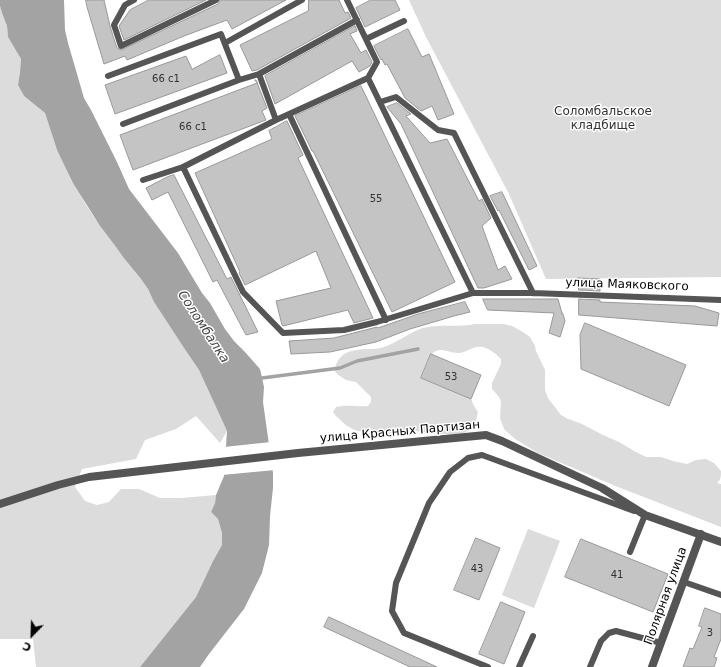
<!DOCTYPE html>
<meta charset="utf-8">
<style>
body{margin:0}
#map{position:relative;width:721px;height:667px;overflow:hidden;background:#fff;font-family:"DejaVu Sans",sans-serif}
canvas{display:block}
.north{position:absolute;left:12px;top:615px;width:40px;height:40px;-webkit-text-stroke:3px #fff;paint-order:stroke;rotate:203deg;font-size:11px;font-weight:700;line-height:16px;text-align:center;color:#000}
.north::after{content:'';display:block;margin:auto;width:14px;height:18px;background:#000;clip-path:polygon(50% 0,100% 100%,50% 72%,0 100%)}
</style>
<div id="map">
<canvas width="721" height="667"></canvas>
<div class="north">С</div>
</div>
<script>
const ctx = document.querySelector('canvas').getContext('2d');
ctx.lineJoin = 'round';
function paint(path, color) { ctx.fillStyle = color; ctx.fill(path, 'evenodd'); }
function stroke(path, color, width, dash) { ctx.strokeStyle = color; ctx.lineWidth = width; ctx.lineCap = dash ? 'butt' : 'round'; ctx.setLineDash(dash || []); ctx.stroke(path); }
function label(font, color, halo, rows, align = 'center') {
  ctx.font = font + ' "DejaVu Sans",sans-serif'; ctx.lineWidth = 3; ctx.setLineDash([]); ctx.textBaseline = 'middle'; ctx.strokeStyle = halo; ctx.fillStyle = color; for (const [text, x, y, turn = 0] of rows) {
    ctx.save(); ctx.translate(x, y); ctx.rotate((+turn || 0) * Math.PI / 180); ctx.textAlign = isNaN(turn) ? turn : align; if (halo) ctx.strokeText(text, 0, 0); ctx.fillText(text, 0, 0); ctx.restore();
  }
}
const green = new Path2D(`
 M 409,0 L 721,0 L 721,277 L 546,279 L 509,194 L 426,37 Z
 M 0,6 L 2,13 L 7,26 L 8,37 L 21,59 L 20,72 L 18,85 L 24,96 L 45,113 L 57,150 L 86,205 L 100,226 L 116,247 L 123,257 L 141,279 L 148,289 L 154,302 L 184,348 L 199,370 L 227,431 L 220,443 L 196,416 L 176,429 L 145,440 L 136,459 L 82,469 L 75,487 L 85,501 L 97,505 L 109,502 L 121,489 L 139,489 L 160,498 L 181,498 L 216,495 L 215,503 L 211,512 L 218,519 L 222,533 L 222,545 L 213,561 L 196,597 L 140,667 L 36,667 L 33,639 L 0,639 Z
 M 475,324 L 503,324 L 512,326 L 523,332 L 530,337 L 535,346 L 536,351 L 545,370 L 545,390 L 548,398 L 561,415 L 566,418 L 582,424 L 603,435 L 619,442 L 631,449 L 634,451 L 646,457 L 661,457 L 673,461 L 687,464 L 696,460 L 706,459 L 714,463 L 721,471 C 721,476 721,480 717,483 L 721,484 L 721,527 L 613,485 L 538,453 L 515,439 L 504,429 L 500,418 L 501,402 L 499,397 L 492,389 L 492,383 L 501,364 L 501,359 C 496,354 490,349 483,347 C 474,345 468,352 459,353 C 450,354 441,346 433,353 C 428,356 424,371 421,378 L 471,399 L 474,406 L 478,412 L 476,420 L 474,425 L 468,431 L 464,433 L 454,434 L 440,434 L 415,431 L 391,434 L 357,431 L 347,426 L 336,416 L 333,412 L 336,407 C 348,404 356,407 368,406 L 371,402 L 371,397 L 356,382 L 346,380 L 337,374 L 334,370 C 336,366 337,360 341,357 C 345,351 360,349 366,349 C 372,349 376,349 381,348 C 395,344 407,334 420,329 C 437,323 457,328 475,324 Z
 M 528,529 L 560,541 L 534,608 L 502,595 Z`);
const water = new Path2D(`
 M 0,0 L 64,0 L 65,30 L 68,43 L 84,98 L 91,110 L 117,162 L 129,189 L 178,253 L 202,293 L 210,303 L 225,329 L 234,341 L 245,352 L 260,369 L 264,387 L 263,402 L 273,473 L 273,488 L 270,516 L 269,545 L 262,573 L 244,609 L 209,654 L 200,667 L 140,667 L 196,597 L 213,561 L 222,545 L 222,533 L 218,519 L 211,512 L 215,503 L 216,495 L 224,476 L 227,431 L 199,370 L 184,348 L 154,302 L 148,289 L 141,279 L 123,257 L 116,247 L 100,226 L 73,183 L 57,150 L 45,113 L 24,96 L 18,85 L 20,72 L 21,59 L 8,37 L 7,26 L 2,13 L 0,6 Z`);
const pier = new Path2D(`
 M 271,442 L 275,470 L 222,475 L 224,447 Z`);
const stream = new Path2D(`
 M 262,378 L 340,368 L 357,361 L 418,349`);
const building = new Path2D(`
 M 86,0 L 104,0 L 110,26 L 113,36 L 117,48 L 121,50 L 218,4 L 220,0 L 286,0 L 232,29 L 227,20 L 184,36 L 127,60 L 125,56 L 104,64 L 87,7 Z
 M 149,0 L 206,0 L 124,40 L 119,26 L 130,10 Z
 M 309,0 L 339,0 L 345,13 L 348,12 L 351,18 L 257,70 L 252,71 L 240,45 L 308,11 Z
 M 371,0 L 395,0 L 400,10 L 365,27 L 356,8 Z
 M 355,26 L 357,31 L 350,34 L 361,53 L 366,50 L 372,62 L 370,66 L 359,72 L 352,61 L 275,104 L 265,76 Z
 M 408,29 L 422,57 L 429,54 L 454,114 L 438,120 L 432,106 L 421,111 L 405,98 L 387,64 L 385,65 L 382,59 L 381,60 L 374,46 Z
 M 220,55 L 227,73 L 115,114 L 105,85 L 186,56 L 192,69 Z
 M 255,80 L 256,80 L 267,108 L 262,111 L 266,120 L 133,170 L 120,135 L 257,83 Z
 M 361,86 L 455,282 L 392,312 L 313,151 L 312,151 L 295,116 Z
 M 397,103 L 411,114 L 406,116 L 430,143 L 447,139 L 479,201 L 482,199 L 491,218 L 482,226 L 498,270 L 505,266 L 512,279 L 484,288 L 478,288 L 401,124 L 387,107 Z
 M 287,121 L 303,155 L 298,158 L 373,318 L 354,323 L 348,310 L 283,326 L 282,325 L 276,301 L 331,288 L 316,251 L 245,285 L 239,273 L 240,272 L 195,173 L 272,139 L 269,131 Z
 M 174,175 L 227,279 L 231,277 L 258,332 L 246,335 L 217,280 L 213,282 L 168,192 L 152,200 L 146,188 L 167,177 Z
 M 502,192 L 537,266 L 529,270 L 499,210 L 498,211 L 490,196 Z
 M 578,278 L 600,279 L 600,291 L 579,290 Z
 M 483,299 L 558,299 L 562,313 L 561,313 L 563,314 L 565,321 L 560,337 L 549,333 L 554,313 L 488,310 Z
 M 579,299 L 600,300 L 600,302 L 695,306 L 719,313 L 717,326 L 579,315 Z
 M 465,302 L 470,312 L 454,316 L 410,329 L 376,342 L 330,352 L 291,354 L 289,341 L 334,338 L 377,327 L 378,328 L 418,314 Z
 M 585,323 L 686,365 L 669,406 L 581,369 L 580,335 Z
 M 431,354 L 481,375 L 471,399 L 421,378 Z
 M 476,538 L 500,548 L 479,600 L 454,590 Z
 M 581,539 L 668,574 L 653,612 L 565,577 Z
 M 501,602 L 525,612 L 504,664 L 479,654 Z
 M 705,608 L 721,614 L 721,639 L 714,657 L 717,658 L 714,667 L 683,667 L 690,648 L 693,649 L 702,627 L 699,626 Z
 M 329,617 L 437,667 L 410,667 L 324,627 Z`);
const service = new Path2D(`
 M 134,0 L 125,5 L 114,25 L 121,46 L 216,0
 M 347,0 L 377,62 L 368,78
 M 366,39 L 404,21
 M 225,43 L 302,0
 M 259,74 L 357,20
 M 108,76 L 221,34 L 239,80 L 259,74 L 276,120 L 183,167 L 243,292 L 283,333 L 344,330 L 377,322 L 473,293 L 533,293 L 721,300
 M 380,102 L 396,97 L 438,130 L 454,133 L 533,293
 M 289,114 L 386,320
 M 276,120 L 368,78 L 473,293
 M 123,124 L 239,80
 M 143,180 L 183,167
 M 630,552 L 645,515 L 643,514
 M 684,582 L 721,595
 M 488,667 L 404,633 L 392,611 L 396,583 L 429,503 L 450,472 L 468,458 L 482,455 L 634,511
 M 519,667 L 533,636
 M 590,667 L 601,641 L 609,633 L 616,631 L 661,643`);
const minor = new Path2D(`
 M 0,504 L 58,485 L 89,477 L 298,453 L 486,435 L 502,441 L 602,488 L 645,515 L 721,542
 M 652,667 L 701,534`);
const numberNames = [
 ["66 с1",166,79],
 ["66 с1",193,127],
 ["55",376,199],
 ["53",451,377],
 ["43",477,569],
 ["41",617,575],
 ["3",710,633]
];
const parkNames = [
 ["Соломбальское",603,112],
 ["кладбище",603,126]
];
const streetNames = [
 ["улица Маяковского",627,285,2],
 ["улица Красных Партизан",400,432,-5],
 ["Полярная улица",666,596,-70]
];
const waterNames = [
 ["Соломбалка",203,327,57]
];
paint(green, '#dcdcdc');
paint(water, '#a3a3a3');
paint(pier, '#fff');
stroke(stream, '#a3a3a3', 3.5);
paint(building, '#c4c4c4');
stroke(building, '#999', 1);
stroke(service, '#555', 6);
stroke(minor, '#555', 8);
label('10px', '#313131', null, numberNames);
label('12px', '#333', '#fff', parkNames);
label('12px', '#000', '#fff', streetNames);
label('italic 13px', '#444', '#fff', waterNames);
</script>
